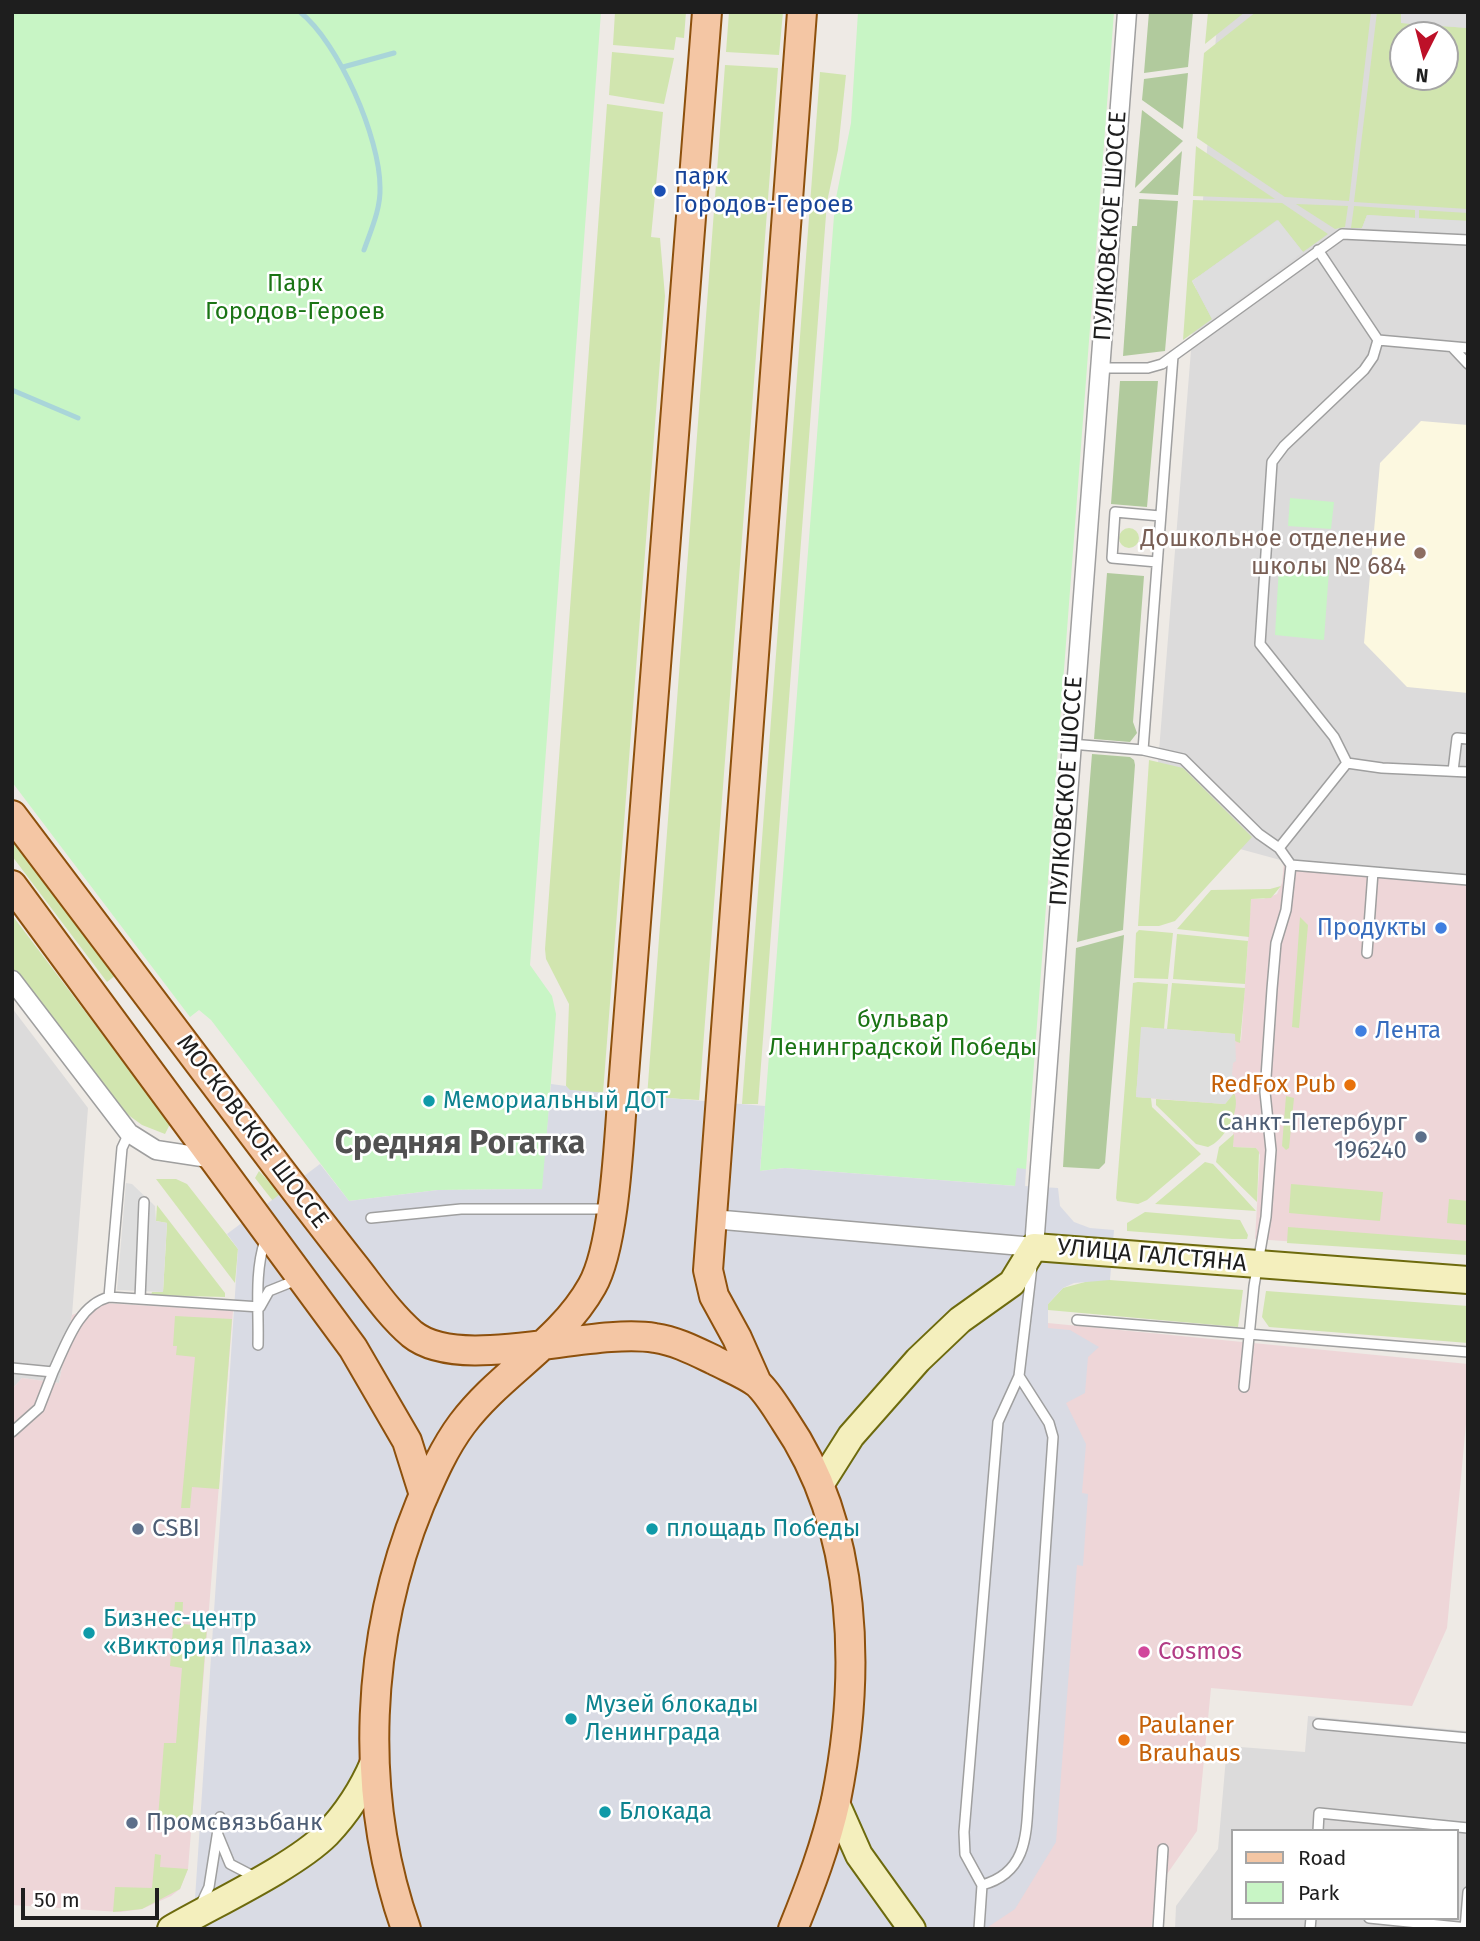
<!DOCTYPE html>
<meta charset="utf-8">
<style>
body{margin:0}
#map{position:relative;width:1480px;height:1941px;overflow:hidden;background:#eeeae5;font-family:"Fira Sans",sans-serif}
canvas{display:block}
.frame{position:absolute;inset:0;border:14px solid #1e1e1e;pointer-events:none}
.legend{position:absolute;left:1231px;top:1829px;width:228px;height:91px;box-sizing:border-box;background:#fff;border:2px solid #a5a5a5;margin:0;padding:9px 12px;list-style:none;font-size:21px;color:#1e1e1e}
.legend li{display:flex;align-items:center;gap:14px;height:35px}
.legend b{width:35px;border:2px solid #a5a5a5}
.north{position:absolute;left:1389px;top:21px;width:70px;height:70px;box-sizing:border-box;background:#fff;border:2px solid #a5a5a5;border-radius:50%;rotate:186deg;font-size:19px;font-weight:700;line-height:28px;text-align:center;color:#1e1e1e}
.north::after{content:'';display:block;margin:auto;width:24px;height:32px;background:#bd1028;clip-path:polygon(50% 0,100% 100%,50% 72%,0 100%)}
.scale{position:absolute;left:21px;top:1888px;width:138px;height:32px;box-sizing:border-box;border:4px solid #1e1e1e;border-top:0;padding-left:9px;font-size:21px;line-height:24px;white-space:nowrap;color:#1e1e1e;-webkit-text-stroke:5px #fff;paint-order:stroke}
</style>
<div id="map">
<canvas width="1480" height="1941"></canvas>
<div class="frame"></div>
<ul class="legend">
<li><b style="height:9px;background:#f4c6a4"></b>Road</li>
<li><b style="height:19px;background:#c8f5c5"></b>Park</li>
</ul>
<div class="north">N</div>
<div class="scale">50 m</div>
</div>
<script>
const ctx = document.querySelector('canvas').getContext('2d');
ctx.lineJoin = 'round';
function paint(path, color) { ctx.fillStyle = color; ctx.fill(path, 'evenodd'); }
function stroke(path, color, width, dash) { ctx.strokeStyle = color; ctx.lineWidth = width; ctx.lineCap = dash ? 'butt' : 'round'; ctx.setLineDash(dash || []); ctx.stroke(path); }
function label(font, color, halo, rows, align = 'center') {
  ctx.font = font + ' "Fira Sans",sans-serif'; ctx.lineWidth = 5; ctx.setLineDash([]); ctx.textBaseline = 'middle'; ctx.strokeStyle = halo; ctx.fillStyle = color; for (const [text, x, y, turn = 0] of rows) {
    ctx.save(); ctx.translate(x, y); ctx.rotate((+turn || 0) * Math.PI / 180); ctx.textAlign = isNaN(turn) ? turn : align; if (halo) ctx.strokeText(text, 0, 0); ctx.fillText(text, 0, 0); ctx.restore();
  }
}
const residential = new Path2D(`
 M 1218,12 L 1468,12 L 1468,875 L 1284,861 L 1196,837 L 1157,776 ZM 1403,35 L 1445,35 L 1445,77 L 1403,77 Z
 M 12,1008 L 88,1108 L 72,1315 L 59,1383 L 22,1378 L 12,1389 Z
 M 1308,1716 L 1468,1731 L 1468,1929 L 1175,1929 L 1176,1906 L 1218,1849 L 1227,1746 L 1305,1752 ZM 1233,1831 L 1457,1831 L 1457,1918 L 1233,1918 Z`);
const commercial = new Path2D(`
 M 1284,861 L 1468,875 L 1468,1254 L 1255,1239 L 1260,1155 L 1256,1148 L 1233,1147 L 1234,1094 L 1225,1104 L 1136,1097 L 1141,1027 L 1235,1034 L 1241,1041 L 1251,899 L 1263,899 L 1277,894 L 1282,883 Z
 M 104,1303 L 233,1311 L 188,1869 L 180,1889 L 171,1896 L 142,1909 L 120,1912 L 12,1905 L 12,1389 L 22,1378 L 59,1383 L 72,1315 Z
 M 1017,1320 L 1468,1364 L 1468,1402 L 1447,1628 L 1412,1706 L 1211,1688 L 1197,1831 L 1158,1887 L 1151,1929 L 988,1929 Z`);
const education = new Path2D(`
 M 1421,421 L 1468,425 L 1468,693 L 1407,687 L 1364,643 L 1380,463 Z`);
const grass = new Path2D(`
 M 615,12 L 686,12 L 684,38 L 676,37 L 674,50 L 613,45 Z
 M 729,12 L 783,12 L 779,55 L 726,52 Z
 M 1208,12 L 1245,12 L 1205,44 Z
 M 1256,12 L 1371,12 L 1349,201 L 1285,197 L 1197,138 L 1204,53 Z
 M 1377,12 L 1401,12 L 1402,23 L 1468,28 L 1468,209 L 1354,202 ZM 1403,35 L 1445,35 L 1445,77 L 1403,77 Z
 M 612,52 L 674,58 L 664,104 L 609,95 Z
 M 725,65 L 778,68 L 699,1100 L 647,1097 Z
 M 820,72 L 846,75 L 838,150 L 827,202 L 758,1104 L 742,1104 Z
 M 607,104 L 663,112 L 651,237 L 660,238 L 665,296 L 603,1093 L 569,1090 L 566,1086 L 569,1004 L 546,959 L 545,949 Z
 M 1196,146 L 1275,199 L 1193,196 Z
 M 1193,200 L 1282,203 L 1328,234 L 1303,252 L 1277,220 L 1192,281 L 1212,319 L 1183,340 Z
 M 1296,204 L 1348,206 L 1345,227 L 1335,229 Z
 M 1354,206 L 1415,210 L 1415,218 L 1367,215 L 1362,228 L 1351,228 Z
 M 1419,210 L 1468,213 L 1468,221 L 1419,219 Z
 M1119 538a10 10 0 1 1 20 0a10 10 0 1 1-20 0Z
 M 1149,760 L 1183,768 L 1252,837 L 1175,921 L 1159,926 L 1138,926 Z
 M 12,839 L 116,975 L 107,982 L 12,856 Z
 M 1281,886 L 1271,898 L 1251,899 L 1249,937 L 1177,929 L 1211,890 L 1270,889 Z
 M 12,915 L 170,1124 L 165,1134 L 142,1125 L 116,1106 L 12,969 Z
 M 1300,917 L 1308,925 L 1299,1028 L 1292,1027 Z
 M 1139,930 L 1173,933 L 1168,979 L 1134,978 L 1136,933 Z
 M 1177,934 L 1248,941 L 1245,984 L 1173,979 Z
 M 1138,982 L 1168,984 L 1164,1029 L 1142,1027 L 1136,1097 L 1151,1098 L 1152,1107 L 1201,1154 L 1147,1200 L 1138,1204 L 1117,1201 L 1116,1198 L 1133,983 Z
 M 1172,983 L 1245,988 L 1240,1043 L 1235,1041 L 1235,1034 L 1167,1029 Z
 M 1234,1093 C 1242,1110 1224,1141 1208,1147 L 1196,1144 L 1156,1105 L 1156,1099 L 1225,1104 Z
 M 1286,1096 L 1294,1098 L 1289,1148 L 1286,1150 L 1282,1146 Z
 M 1234,1134 L 1233,1147 L 1256,1148 L 1259,1152 L 1257,1202 L 1216,1162 L 1219,1147 Z
 M 1205,1162 L 1213,1164 L 1256,1211 L 1155,1204 Z
 M 259,1171 L 281,1195 L 273,1201 L 255,1178 Z
 M 156,1179 L 176,1179 L 187,1184 L 238,1249 L 235,1283 Z
 M 1291,1184 L 1383,1192 L 1380,1221 L 1289,1213 Z
 M 1449,1199 L 1468,1201 L 1468,1225 L 1447,1223 Z
 M 157,1205 L 225,1293 L 225,1297 L 151,1295 L 152,1292 L 163,1292 L 167,1223 L 156,1221 Z
 M 1145,1212 L 1240,1220 L 1248,1235 L 1247,1239 L 1232,1239 L 1127,1231 L 1127,1223 Z
 M 1288,1227 L 1468,1241 L 1468,1255 L 1287,1243 Z
 M 1096,1279 L 1243,1290 L 1238,1327 L 1048,1310 L 1048,1304 L 1063,1288 Z
 M 1266,1291 L 1468,1306 L 1468,1343 L 1269,1327 L 1262,1317 Z
 M 175,1316 L 232,1319 L 219,1489 L 192,1487 L 190,1508 L 181,1508 L 195,1357 L 176,1355 L 177,1346 L 173,1346 Z
 M 175,1602 L 183,1602 L 182,1624 L 207,1626 L 192,1820 L 163,1818 L 162,1830 L 157,1830 L 164,1743 L 176,1743 L 182,1668 L 170,1666 Z
 M 155,1854 L 161,1855 L 160,1867 L 188,1869 L 180,1889 L 142,1909 L 113,1912 L 115,1887 L 152,1888 Z`);
const forest = new Path2D(`
 M 1149,12 L 1193,12 L 1188,67 L 1144,73 Z
 M 1188,73 L 1183,129 L 1142,100 L 1144,79 Z
 M 1142,110 L 1183,141 L 1135,188 Z
 M 1182,151 L 1178,195 L 1139,193 Z
 M 1139,199 L 1178,201 L 1165,351 L 1123,356 L 1132,226 L 1137,226 Z
 M 1120,381 L 1158,381 L 1147,507 L 1111,504 Z
 M 1107,573 L 1144,576 L 1133,722 L 1137,733 L 1130,742 L 1094,739 Z
 M 1092,754 L 1130,757 L 1134,760 L 1135,765 L 1123,930 L 1077,942 Z
 M 1124,935 L 1105,1163 L 1099,1169 L 1063,1167 L 1076,948 Z`);
const park = new Path2D(`
 M 12,12 L 601,12 L 530,965 L 552,996 L 556,1014 L 543,1189 L 438,1190 L 349,1201 L 211,1020 L 199,1010 L 190,1017 L 12,782 Z
 M 858,12 L 1114,12 L 1026,1169 L 1017,1169 L 1016,1186 L 785,1168 L 760,1171 L 835,203 L 851,123 Z
 M 1290,498 L 1334,502 L 1331,529 L 1288,526 Z
 M 1279,566 L 1329,570 L 1324,640 L 1275,635 Z`);
const parking = new Path2D(`
 M 1401,12 L 1468,15 L 1468,28 L 1401,23 Z
 M 1367,215 L 1468,221 L 1468,235 L 1362,228 Z
 M 1278,220 L 1303,252 L 1212,319 L 1192,281 Z
 M 1141,1027 L 1235,1034 L 1236,1061 L 1233,1063 L 1232,1075 L 1235,1077 L 1234,1093 L 1225,1104 L 1136,1097 Z
 M 126,1183 L 132,1184 L 155,1206 L 156,1221 L 167,1223 L 163,1292 L 117,1290 Z`);
const plaza = new Path2D(`
 M 551,1084 L 566,1086 L 570,1090 L 765,1106 L 760,1171 L 785,1168 L 1015,1186 L 1017,1168 L 1026,1169 L 1025,1186 L 1058,1188 L 1060,1206 L 1074,1222 L 1090,1228 L 1114,1230 L 1110,1280 L 1074,1283 L 1063,1288 L 1048,1304 L 1048,1328 L 1070,1330 L 1099,1347 L 1088,1357 L 1085,1393 L 1066,1403 L 1086,1444 L 1082,1493 L 1088,1494 L 1083,1566 L 1077,1565 L 1056,1842 L 1015,1909 L 985,1929 L 193,1929 L 238,1249 L 227,1234 L 320,1164 L 349,1201 L 438,1190 L 542,1189 Z`);
const stream = new Path2D(`
 M 300,12 C 339,43 380,138 380,187 C 381,208 371,230 364,250
 M 343,67 L 394,53
 M 12,390 L 78,418`);
const lane = new Path2D(`
 M 1318,250 L 1378,340 L 1468,348
 M 1452,347 L 1468,364
 M 1100,368 L 1148,368 L 1162,364 L 1342,234 L 1468,240
 M 1157,562 L 1112,558 L 1115,512 L 1160,516
 M 1071,744 L 1143,750 L 1183,759 L 1259,834 L 1279,848 L 1291,865 L 1468,880
 M 1143,750 L 1173,356
 M 1347,763 L 1382,768 L 1468,772
 M 1453,771 L 1457,738 L 1468,739
 M 1279,848 L 1347,763 L 1334,737 L 1260,644 L 1272,462 L 1284,446 L 1364,370 L 1373,357 L 1378,340
 M 1367,953 L 1373,872
 M 371,1218 L 461,1209 L 608,1209
 M 109,1297 L 122,1148 L 129,1133
 M 140,1299 L 144,1202
 M 260,1307 L 269,1291 L 299,1279
 M 1077,1320 L 1468,1352
 M 258,1345 C 259,1309 254,1274 265,1240
 M 12,1368 L 53,1372 C 66,1345 78,1305 109,1297 L 260,1307
 M 1244,1387 L 1254,1286 L 1266,1217 L 1271,1150 L 1265,1092 L 1272,989 L 1276,943 L 1286,910 L 1291,865
 M 12,1432 L 39,1408 L 53,1372
 M 1318,1724 L 1468,1738
 M 1318,1831 L 1319,1813 L 1468,1828
 M 218,1835 L 230,1864 L 255,1877
 M 982,1885 C 1030,1872 1026,1830 1029,1789 L 1053,1437 L 1049,1423 L 1019,1376
 M 201,1904 L 209,1887 L 220,1817
 M 1369,1918 L 1468,1928
 M 979,1929 L 982,1885 L 965,1854 L 964,1832 L 998,1422 L 1019,1376 L 1032,1266
 M 1158,1929 L 1163,1849
 M 1310,1929 L 1311,1918
 M 1465,1929 L 1468,1892`);
const street = new Path2D(`
 M 12,980 L 129,1133 L 156,1150 L 215,1159
 M 712,1219 L 1034,1247 L 1127,12`);
const secondary = new Path2D(`
 M 820,1485 L 851,1436 L 918,1360 L 960,1320 L 1012,1283 L 1034,1247 L 1468,1280
 M 835,1801 L 859,1855 L 912,1929
 M 171,1929 C 214,1904 294,1867 327,1834 C 347,1813 363,1788 374,1762`);
const primary = new Path2D(`
 M 12,815 C 101,932 189,1049 277,1166 C 303,1200 329,1234 355,1267 C 373,1290 390,1315 412,1334 C 461,1374 590,1327 655,1338 C 676,1341 695,1351 714,1360 C 727,1367 745,1374 757,1383 C 768,1393 777,1409 785,1421 C 859,1529 861,1676 836,1800 C 826,1845 810,1887 793,1929
 M 12,885 L 353,1348 L 407,1441 L 424,1495
 M 757,1383 L 737,1338 L 714,1296 L 708,1270 L 802,12
 M 406,1929 C 358,1793 366,1636 420,1504 C 432,1476 444,1448 462,1424 C 500,1373 560,1343 592,1286 C 615,1246 619,1137 623,1088 L 707,12`);
const markers = [
 [660,191,7,"#1a4fb4"],
 [1420,553,7,"#8d6e63"],
 [1441,928,7,"#3f7fe0"],
 [1361,1031,7,"#3f7fe0"],
 [1350,1085,7,"#e8710a"],
 [429,1101,7,"#0f9aa8"],
 [1421,1137,7,"#5c6f8a"],
 [138,1529,7,"#5c6f8a"],
 [652,1529,7,"#0f9aa8"],
 [89,1633,7,"#0f9aa8"],
 [1144,1652,7,"#d1479c"],
 [571,1719,7,"#0f9aa8"],
 [1124,1740,7,"#e8710a"],
 [605,1812,7,"#0f9aa8"],
 [132,1823,7,"#5c6f8a"]
];
const transitNames = [
 ["парк",674,177],
 ["Городов-Героев",674,205]
];
const streetNames = [
 ["ПУЛКОВСКОЕ ШОССЕ",1111,226,-86],
 ["ПУЛКОВСКОЕ ШОССЕ",1067,791,-86],
 ["МОСКОВСКОЕ ШОССЕ",252,1132,53],
 ["УЛИЦА ГАЛСТЯНА",1152,1256,5]
];
const parkNames = [
 ["Парк",295,284],
 ["Городов-Героев",295,312],
 ["бульвар",903,1020],
 ["Ленинградской Победы",903,1048]
];
const educationNames = [
 ["Дошкольное отделение",1406,539],
 ["школы № 684",1406,567]
];
const shopNames = [
 ["Продукты",1427,928],
 ["Лента",1375,1031,"left"]
];
const foodNames = [
 ["RedFox Pub",1336,1085],
 ["Paulaner",1138,1726,"left"],
 ["Brauhaus",1138,1754,"left"]
];
const cultureNames = [
 ["Мемориальный ДОТ",443,1101],
 ["площадь Победы",666,1529],
 ["Бизнес-центр",103,1619],
 ["«Виктория Плаза»",103,1647],
 ["Музей блокады",585,1705],
 ["Ленинграда",585,1733],
 ["Блокада",619,1812]
];
const serviceNames = [
 ["Санкт-Петербург",1407,1123,"right"],
 ["196240",1407,1151,"right"],
 ["CSBI",152,1529],
 ["Промсвязьбанк",146,1823]
];
const hotelNames = [
 ["Cosmos",1158,1652]
];
const districtNames = [
 ["Средняя Рогатка",460,1144]
];
paint(residential, '#dcdbdb');
paint(commercial, '#eed6d8');
paint(education, '#fcf8e0');
paint(grass, '#d1e5af');
paint(forest, '#b1ca9d');
paint(park, '#c8f5c5');
paint(parking, '#dedede');
paint(plaza, '#d9dbe4');
stroke(stream, '#a9d5d9', 5);
stroke(lane, '#9f9f9f', 12);
stroke(street, '#9f9f9f', 21);
stroke(secondary, '#6d6a0d', 30);
stroke(primary, '#8d500c', 32);
stroke(lane, '#fff', 9);
stroke(street, '#fff', 18);
stroke(secondary, '#f4efbd', 26);
stroke(primary, '#f4c6a4', 28);
for (const [x, y, r, color] of markers) { const dot = new Path2D(); dot.arc(x, y, r, 0, 2 * Math.PI); ctx.fillStyle = color; ctx.fill(dot); stroke(dot, '#fff', 2.5); }
label('24px', '#164399', '#fff', transitNames, 'left');
label('24px', '#1e1e1e', '#fff', streetNames);
label('24px', '#1a7414', '#fff', parkNames);
label('24px', '#785e54', '#fff', educationNames, 'right');
label('24px', '#366cbe', '#fff', shopNames, 'right');
label('24px', '#c56008', '#fff', foodNames, 'right');
label('24px', '#0d838f', '#fff', cultureNames, 'left');
label('24px', '#4e5e75', '#fff', serviceNames, 'left');
label('24px', '#b23c85', '#fff', hotelNames, 'left');
label('bold 32px', '#515151', '#fff', districtNames);
</script>
